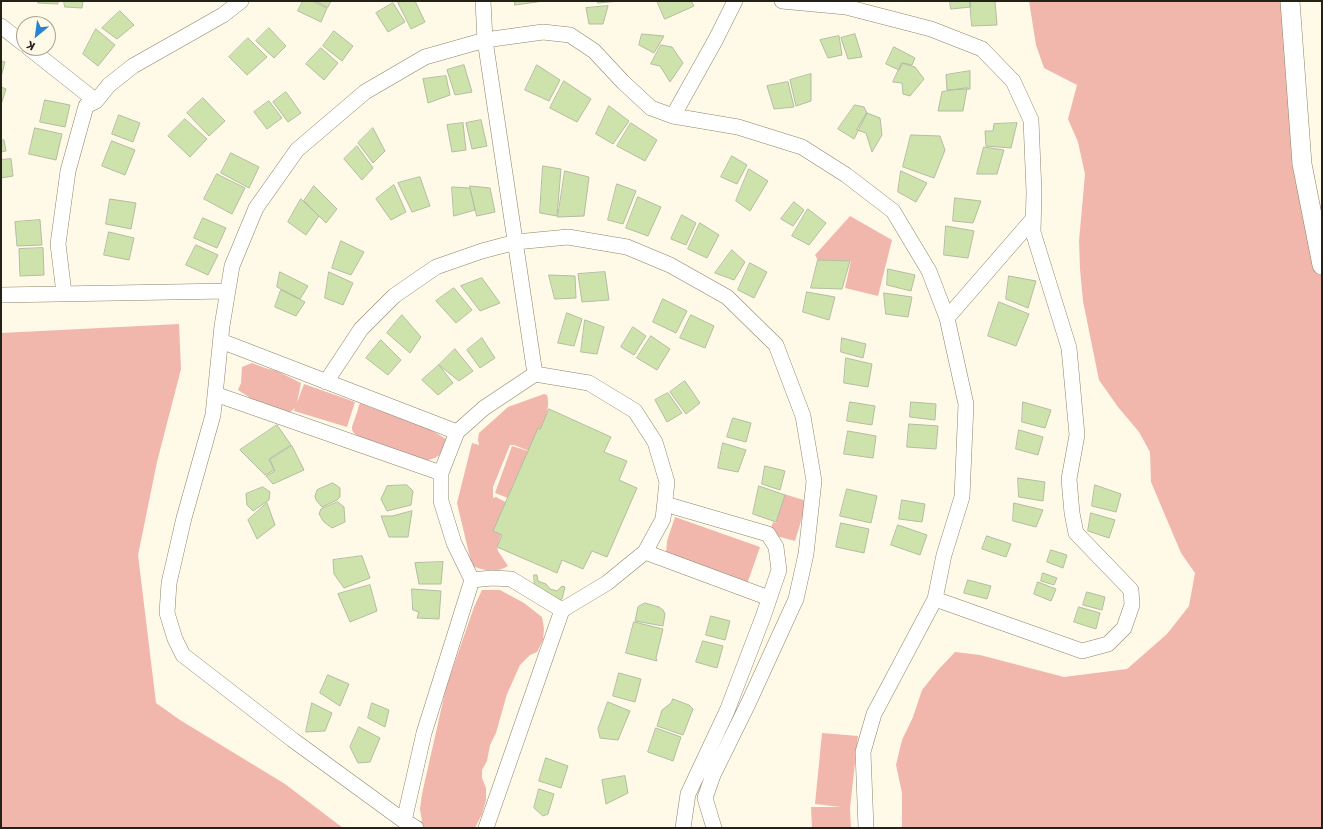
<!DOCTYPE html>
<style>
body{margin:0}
#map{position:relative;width:1323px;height:829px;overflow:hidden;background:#fff9e8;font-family:Commissioner,sans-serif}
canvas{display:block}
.frame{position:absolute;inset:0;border:2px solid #242116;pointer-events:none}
.north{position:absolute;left:16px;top:16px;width:40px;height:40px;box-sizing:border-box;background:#fff9e8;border:1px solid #a7a394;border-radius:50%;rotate:209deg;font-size:11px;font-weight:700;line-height:16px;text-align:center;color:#242116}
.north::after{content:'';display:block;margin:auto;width:14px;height:18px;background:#2883d0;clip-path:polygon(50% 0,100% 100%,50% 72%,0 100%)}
</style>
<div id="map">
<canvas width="1323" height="829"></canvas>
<div class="frame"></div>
<div class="north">K</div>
</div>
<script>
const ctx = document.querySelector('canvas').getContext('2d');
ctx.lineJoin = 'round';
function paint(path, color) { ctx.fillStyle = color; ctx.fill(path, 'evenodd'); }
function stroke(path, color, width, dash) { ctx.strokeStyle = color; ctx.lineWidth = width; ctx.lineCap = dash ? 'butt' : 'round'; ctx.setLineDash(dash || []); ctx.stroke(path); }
const green = new Path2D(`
 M 1029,1 L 1281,1 L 1322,221 L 1322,828 L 902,828 L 902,793 L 896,765 L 902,740 L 913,717 L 922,690 L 938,670 L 955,652 L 980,655 L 1064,677 L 1127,669 L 1167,634 L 1189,606 L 1195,573 L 1181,553 L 1151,482 L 1150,452 L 1139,432 L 1118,407 L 1099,380 L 1083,301 L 1080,269 L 1079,241 L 1085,174 L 1078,142 L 1068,119 L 1077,85 L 1044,68 L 1036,45 Z
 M 850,216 L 892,240 L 878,296 L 845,288 L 851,261 L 818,260 L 815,255 Z
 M 179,324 L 181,369 L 157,462 L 138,555 L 156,703 L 180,720 L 285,784 L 343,828 L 1,828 L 1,333 Z
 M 252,363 L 265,368 L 277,371 L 301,383 L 297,403 L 304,384 L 355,402 L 347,427 L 294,411 L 295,408 L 288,414 L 255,401 L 238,390 L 241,383 L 242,367 Z
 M 544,394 L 547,395 C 552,412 538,436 532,452 L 514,445 L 510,445 L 493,487 L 493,498 L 496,497 L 511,505 L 497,547 L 498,551 L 508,566 C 497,573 485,571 472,566 L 457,503 L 472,443 L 479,445 L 478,440 L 479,433 L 508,407 Z
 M 360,403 C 380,412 402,417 422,426 C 430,429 438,434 446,439 C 443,455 438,459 422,461 L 363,439 C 347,430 352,429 356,415 C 358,411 358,407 360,403 Z
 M 512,446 L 531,452 L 513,500 L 495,493 Z
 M 784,494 L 807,501 L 795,541 L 769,534 L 773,522 L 776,523 Z
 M 675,517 L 760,547 L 746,587 L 666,554 L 667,541 Z
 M 482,590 L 500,590 L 524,603 L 542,617 L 544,629 L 543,640 L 537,652 L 530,655 L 520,665 L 507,694 L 496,733 L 490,745 L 487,761 L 482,770 L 482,778 L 486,788 L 486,800 L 482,814 L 475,828 L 423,828 L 404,821 L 422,821 L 420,809 L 422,794 L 446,688 L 474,607 Z
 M 822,733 L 858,736 L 850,808 L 851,828 L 812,828 L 811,807 L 841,807 L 815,804 Z`);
const building = new Path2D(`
 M 38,1 L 58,1 L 58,4 L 38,3 Z
 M 64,1 L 83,1 L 82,8 L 65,7 Z
 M 303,1 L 313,1 L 327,8 L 321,22 L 298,11 Z
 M 316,1 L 331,1 L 328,7 Z
 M 402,1 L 415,1 L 425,22 L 411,29 L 398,3 Z
 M 515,1 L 544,1 L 515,5 Z
 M 597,1 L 620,1 L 598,3 Z
 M 657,1 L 691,1 L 694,6 L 665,19 Z
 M 950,1 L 970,1 L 971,7 L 951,9 Z
 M 970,1 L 995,1 L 997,25 L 972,26 Z
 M 393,3 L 405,22 L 388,32 L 376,13 Z
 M 608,6 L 603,24 L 589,24 L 586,8 Z
 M 120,11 L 134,25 L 117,39 L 102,28 Z
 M 269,28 L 286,46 L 274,58 L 256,41 Z
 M 96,29 L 115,45 L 98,66 L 83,54 Z
 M 334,31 L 353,46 L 342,61 L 323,46 Z
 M 642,34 L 664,36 L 654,53 L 639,45 Z
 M 855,34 L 862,57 L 848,59 L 841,38 Z
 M 839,36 L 842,55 L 828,58 L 820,40 Z
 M 248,38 L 267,57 L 247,75 L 229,57 Z
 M 661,45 L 672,47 L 683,63 L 670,82 L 660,66 L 651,64 Z
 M 894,47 L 915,58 L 912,65 L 903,63 L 899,70 L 886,64 Z
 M 321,48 L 338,63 L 324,80 L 306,64 Z
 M 1,61 L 5,62 L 1,77 Z
 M 902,63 L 915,67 L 924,79 L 910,96 L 903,94 L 902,83 L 893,82 Z
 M 464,65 L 472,92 L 455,95 L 447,70 Z
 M 537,65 L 560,80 L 549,101 L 525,90 Z
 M 970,71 L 970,89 L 947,90 L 946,75 Z
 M 811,74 L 811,101 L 796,106 L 790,80 Z
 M 446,76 L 450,95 L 428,103 L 423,79 Z
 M 564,81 L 591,99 L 577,122 L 550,108 Z
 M 788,82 L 794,107 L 774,109 L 767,86 Z
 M 1,87 L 6,89 L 1,105 Z
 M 967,88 L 963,111 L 938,111 L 942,92 Z
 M 286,92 L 301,113 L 288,122 L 273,102 Z
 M 203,98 L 225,121 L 209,136 L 187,113 Z
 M 45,100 L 70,105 L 65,127 L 40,122 Z
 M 269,101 L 282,118 L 267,129 L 254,112 Z
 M 855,105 L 864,107 L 867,113 L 854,139 L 838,129 Z
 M 609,106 L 629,121 L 613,144 L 596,134 Z
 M 867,113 L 880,118 L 882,135 L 872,152 L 866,133 L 857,130 Z
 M 119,115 L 140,123 L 133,142 L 112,134 Z
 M 185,119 L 207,139 L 190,157 L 168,136 Z
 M 481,120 L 487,146 L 472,149 L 466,123 Z
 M 463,123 L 466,150 L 452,152 L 447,125 Z
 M 631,123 L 657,140 L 645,161 L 617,146 Z
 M 1017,123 L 1011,148 L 986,146 L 985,131 L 993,131 L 994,124 Z
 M 35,128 L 62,134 L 56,160 L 29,154 Z
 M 373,128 L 385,151 L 373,163 L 358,143 Z
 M 911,135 L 940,136 L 945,150 L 934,178 L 903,167 Z
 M 4,140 L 6,151 L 1,152 L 1,141 Z
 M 112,141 L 135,150 L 125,175 L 102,166 Z
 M 357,146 L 373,168 L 362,180 L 344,159 Z
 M 984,147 L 1004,150 L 997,174 L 977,174 Z
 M 231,153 L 259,167 L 249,188 L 221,173 Z
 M 732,156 L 747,165 L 737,184 L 721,177 Z
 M 11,159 L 13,176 L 1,178 L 1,160 Z
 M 543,166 L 561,169 L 557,216 L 540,213 Z
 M 749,169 L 768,181 L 750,211 L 736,201 Z
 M 565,171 L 589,177 L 584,216 L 558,217 Z
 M 901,171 L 927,183 L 916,202 L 898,192 Z
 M 217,174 L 245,188 L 232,214 L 204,199 Z
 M 420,177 L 430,206 L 412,212 L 398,183 Z
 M 617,184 L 636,191 L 623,224 L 608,220 Z
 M 394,185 L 406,212 L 391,220 L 376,199 Z
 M 314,186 L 337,209 L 326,223 L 304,201 Z
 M 470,186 L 490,188 L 495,212 L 477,216 Z
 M 452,187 L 470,188 L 475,210 L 454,216 Z
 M 638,197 L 661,207 L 648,236 L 626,228 Z
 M 955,198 L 981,201 L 973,223 L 953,221 Z
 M 110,199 L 136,203 L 131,229 L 106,224 Z
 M 301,199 L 319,216 L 306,235 L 288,222 Z
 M 794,202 L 804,210 L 793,226 L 781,219 Z
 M 808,209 L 826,223 L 809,245 L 792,236 Z
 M 682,215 L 696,223 L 686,245 L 671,239 Z
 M 203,218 L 226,228 L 217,248 L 194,238 Z
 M 40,220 L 42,245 L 17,246 L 15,222 Z
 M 700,223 L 719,235 L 707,258 L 688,249 Z
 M 946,226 L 974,231 L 968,258 L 944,255 Z
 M 109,232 L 134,238 L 129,260 L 104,255 Z
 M 341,241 L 364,252 L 351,275 L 332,268 Z
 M 196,245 L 218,255 L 208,275 L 186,265 Z
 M 43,248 L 44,275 L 20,276 L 19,249 Z
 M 732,250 L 745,262 L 734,280 L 715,273 Z
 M 818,260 L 850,261 L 842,289 L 811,288 Z
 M 750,263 L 767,272 L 754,298 L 738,290 Z
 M 888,269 L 915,275 L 911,291 L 887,285 Z
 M 280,272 L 308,286 L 300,299 L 277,287 Z
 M 329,272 L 353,283 L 343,305 L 325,298 Z
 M 605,272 L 609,300 L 582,302 L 578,274 Z
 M 549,275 L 575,276 L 576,298 L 555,299 Z
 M 1009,276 L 1036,281 L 1028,308 L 1006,299 Z
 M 482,278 L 500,303 L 480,311 L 461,286 Z
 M 454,288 L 472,310 L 456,323 L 436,301 Z
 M 281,290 L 305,302 L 296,316 L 275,307 Z
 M 807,292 L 835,297 L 829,320 L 803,312 Z
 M 884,293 L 912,297 L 908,317 L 886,314 Z
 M 663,299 L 687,311 L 676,333 L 653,322 Z
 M 999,302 L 1029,314 L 1016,346 L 988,336 Z
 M 567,313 L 582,319 L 574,346 L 558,343 Z
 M 402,315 L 421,337 L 410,353 L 387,333 Z
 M 691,315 L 714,326 L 705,348 L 680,338 Z
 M 585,320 L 604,327 L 597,354 L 581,352 Z
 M 633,327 L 646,336 L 634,355 L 621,347 Z
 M 651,336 L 670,349 L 657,370 L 637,358 Z
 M 482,338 L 495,358 L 480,368 L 467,350 Z
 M 842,338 L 866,344 L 863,358 L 841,352 Z
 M 381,340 L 401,360 L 388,375 L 366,358 Z
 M 455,349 L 473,371 L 459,381 L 439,365 Z
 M 846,358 L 872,364 L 868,387 L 844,383 Z
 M 439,365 L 453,383 L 438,395 L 422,380 Z
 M 685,381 L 700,403 L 686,414 L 670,392 Z
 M 668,393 L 682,413 L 667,422 L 655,400 Z
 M 850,402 L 875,406 L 872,425 L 847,421 Z
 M 911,402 L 936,404 L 935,420 L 910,417 Z
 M 1023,402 L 1051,410 L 1045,428 L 1022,422 Z
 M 549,409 L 611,437 L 604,452 L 627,461 L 619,480 L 637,488 L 607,557 L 592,551 L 583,569 L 562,560 L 557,573 L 497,547 L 502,535 L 493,531 L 538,428 L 540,429 Z
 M 733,418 L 751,423 L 746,442 L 727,437 Z
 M 909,424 L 938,426 L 936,449 L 907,447 Z
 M 277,425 L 291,445 L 269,459 L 274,470 L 265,475 L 240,450 Z
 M 1019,430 L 1043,437 L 1038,455 L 1016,449 Z
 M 848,431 L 876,436 L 873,458 L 844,454 Z
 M 723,443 L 746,450 L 738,472 L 718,468 Z
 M 292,446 L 304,470 L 273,484 L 266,476 L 275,471 L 270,460 Z
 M 765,466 L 785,471 L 780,490 L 762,484 Z
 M 1018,478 L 1045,482 L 1043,501 L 1019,497 Z
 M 333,483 L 340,488 L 340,497 L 337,500 L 322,507 L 316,500 L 315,496 L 317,490 Z
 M 407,485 L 413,491 L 411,505 L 387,511 L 381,499 L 387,486 Z
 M 1095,485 L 1121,494 L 1116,512 L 1092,506 Z
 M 759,486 L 785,495 L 776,522 L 753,514 Z
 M 263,487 L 270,492 L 269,500 L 253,511 L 247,505 L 246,494 Z
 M 847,489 L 877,496 L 871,523 L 840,516 Z
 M 902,500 L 925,504 L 922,522 L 899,519 Z
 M 338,502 L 344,507 L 345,522 L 332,528 L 324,522 L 319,514 L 321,509 Z
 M 267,503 L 275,525 L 257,539 L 248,520 Z
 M 1014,503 L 1043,510 L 1036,527 L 1013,521 Z
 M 412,511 L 408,537 L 389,537 L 381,516 L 392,516 Z
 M 1091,513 L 1115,520 L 1109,538 L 1088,531 Z
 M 841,523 L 869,529 L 864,553 L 836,547 Z
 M 898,525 L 927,535 L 920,555 L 891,545 Z
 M 987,536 L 1011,544 L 1006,557 L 982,549 Z
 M 1051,550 L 1067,555 L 1063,568 L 1047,562 Z
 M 362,556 L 370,578 L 344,588 L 334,574 L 333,560 Z
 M 443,562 L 441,584 L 419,584 L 415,563 Z
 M 1043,573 L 1057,578 L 1054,585 L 1041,581 Z
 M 534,575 L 537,575 L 538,581 L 546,584 L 550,589 L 557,591 L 562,586 L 565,587 L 562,599 L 560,600 L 535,588 Z
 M 968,580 L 991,586 L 987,599 L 964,593 Z
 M 1038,582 L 1056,589 L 1051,601 L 1034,594 Z
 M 370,585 L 377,611 L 350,622 L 338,594 Z
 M 412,589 L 441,591 L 439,619 L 417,618 L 419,612 L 413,610 Z
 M 1087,592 L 1105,597 L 1102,610 L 1083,605 Z
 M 645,603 L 659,607 L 663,610 L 665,614 L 663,626 L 635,621 L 638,607 Z
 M 1079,607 L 1100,613 L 1096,629 L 1074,622 Z
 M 711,616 L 730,621 L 725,640 L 706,635 Z
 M 634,622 L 663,629 L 656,658 L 657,661 L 626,653 Z
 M 703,641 L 723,646 L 717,668 L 696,662 Z
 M 619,673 L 641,679 L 635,702 L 613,696 Z
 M 328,675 L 349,684 L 340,706 L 320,693 Z
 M 673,699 L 689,705 L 693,709 L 683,735 L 657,726 L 662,710 L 671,703 Z
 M 608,702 L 630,711 L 618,740 L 600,738 L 598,729 Z
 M 312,703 L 332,713 L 325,731 L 306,732 Z
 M 372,703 L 389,710 L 385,727 L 368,718 Z
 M 359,727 L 380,738 L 370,762 L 358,763 L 350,747 Z
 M 656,728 L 681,737 L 673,761 L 648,752 Z
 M 546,758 L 568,766 L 561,788 L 539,781 Z
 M 625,776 L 628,793 L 606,804 L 602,780 Z
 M 539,789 L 554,794 L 548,814 L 543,816 L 534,808 Z`);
const minor = new Path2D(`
 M 483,1 L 485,40 L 535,374
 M 782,1 L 846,7 L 931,29 L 982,49 L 1013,81 L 1031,120 L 1034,192 L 1033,232 L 1069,348 L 1077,435 L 1069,479 L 1072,513 L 1076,533 L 1131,590 L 1132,605 L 1124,628 L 1108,644 L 1082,651 L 935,599
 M 1,26 L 24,44
 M 29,48 L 96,101
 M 673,116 L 716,39 L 735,1
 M 64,293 L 58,244 L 68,171 L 86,106 L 96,101 L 109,85 L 133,66 L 223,15 L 241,1
 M 1,295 L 228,291
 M 947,318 L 1033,219
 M 221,341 L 457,432
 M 535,374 L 589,383 L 635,411 L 655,442 L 667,482 L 663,519 L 645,552 L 607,583 L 562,610 L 511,579 L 492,578 L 472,580 L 454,543 L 441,501 L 441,473 L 457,432 L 484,408 Z
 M 326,382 L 361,329 L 394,296 L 436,267 L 482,251 L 516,242 L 568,237 L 627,247 L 670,265 L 727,297 L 776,345 L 803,416 L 814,481 L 806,554 L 796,599 L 748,704 L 713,775 L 705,798 L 714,828
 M 215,394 L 441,473
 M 665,504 L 768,534 L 776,547 L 779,570 L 763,617 L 727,711 L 688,794 L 683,828
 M 645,552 L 769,598
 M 404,821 L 424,733 L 472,580
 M 416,828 L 404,821 L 293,740 L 183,655 L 175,639 L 167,613 L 169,583 L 184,518 L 213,415 L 222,326 L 232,266 L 256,208 L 297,150 L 365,92 L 425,57 L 485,40 L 543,32 L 570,35 L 594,51 L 623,82 L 651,108 L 673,116 L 738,127 L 802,147 L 846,175 L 893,211 L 929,271 L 947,318 L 966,404 L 962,497 L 944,555 L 935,599 L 874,714 L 863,752 L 866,828
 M 486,828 L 562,610`);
const tertiary = new Path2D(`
 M 1290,1 L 1302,164 L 1322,265`);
paint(green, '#f2b7ac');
paint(building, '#cee2ac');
stroke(building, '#b3bda2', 1);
stroke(minor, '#8c846a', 16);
stroke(tertiary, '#8c846a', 20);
stroke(minor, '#fff', 15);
stroke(tertiary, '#fff', 19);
</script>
